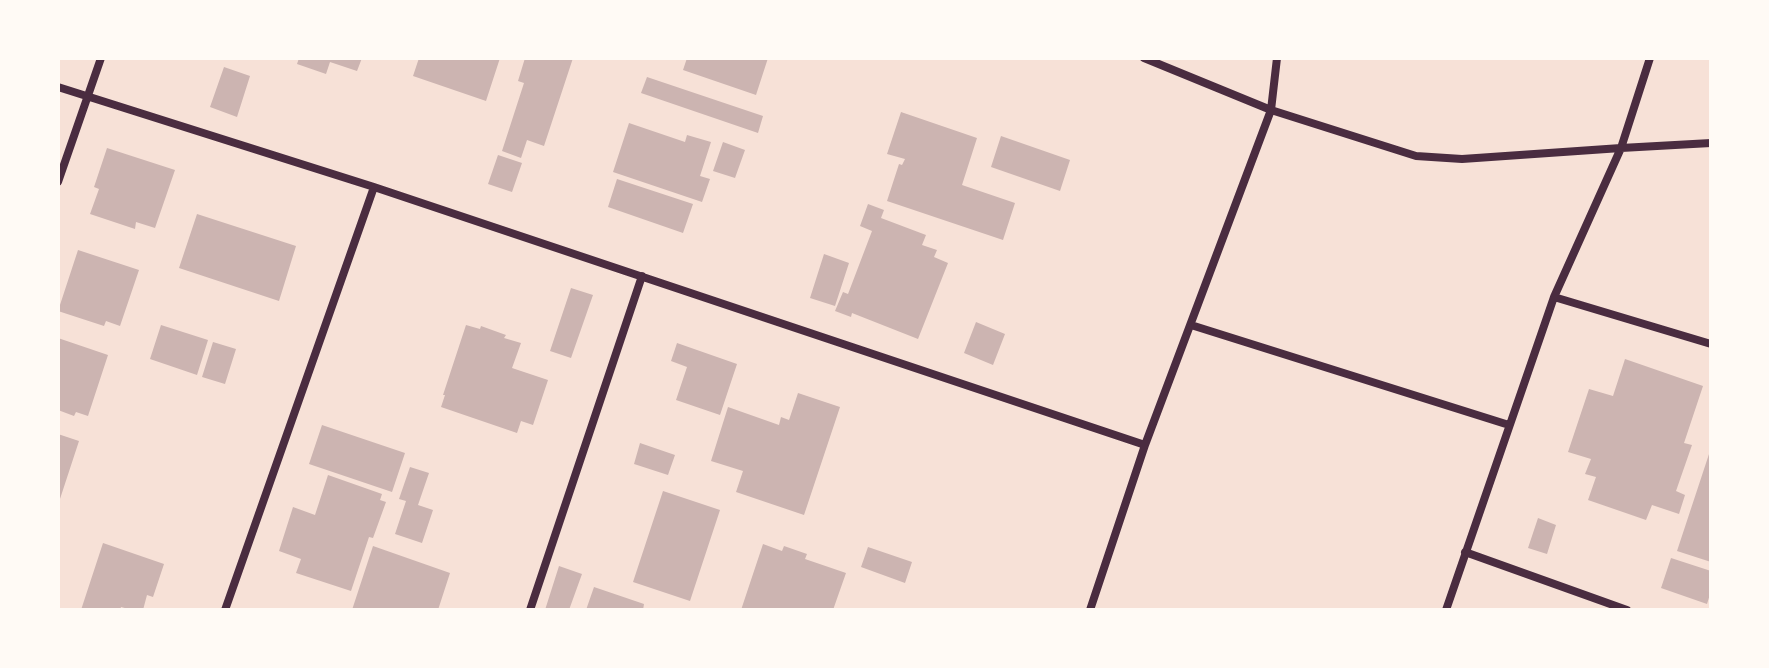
<!DOCTYPE html>
<style>
body{margin:0}
#map{position:relative;width:1769px;height:668px;overflow:hidden;background:#f7e1d7;font-family:"Nunito Sans",sans-serif}
canvas{display:block}
.frame{position:absolute;inset:0;border:60px solid #fffaf5;pointer-events:none}
</style>
<div id="map">
<canvas width="1769" height="668"></canvas>
<div class="frame"></div>
</div>
<script>
const ctx = document.querySelector('canvas').getContext('2d');
ctx.lineJoin = 'round';
function paint(path, color) { ctx.fillStyle = color; ctx.fill(path, 'evenodd'); }
function stroke(path, color, width, dash) { ctx.strokeStyle = color; ctx.lineWidth = width; ctx.lineCap = dash ? 'butt' : 'round'; ctx.setLineDash(dash || []); ctx.stroke(path); }
const building = new Path2D(`
 M 299,58 L 362,58 L 357,71 L 330,62 L 326,74 L 297,64 Z
 M 419,58 L 500,58 L 486,101 L 413,76 Z
 M 525,58 L 573,58 L 544,146 L 527,140 L 521,158 L 502,151 L 524,83 L 518,81 Z
 M 687,58 L 768,58 L 756,95 L 683,70 Z
 M 224,67 L 250,76 L 237,117 L 210,107 Z
 M 647,77 L 763,116 L 758,133 L 641,93 Z
 M 901,112 L 977,138 L 962,185 L 1015,203 L 1003,240 L 887,201 L 899,164 L 902,165 L 905,159 L 887,154 Z
 M 629,123 L 685,142 L 687,135 L 711,142 L 700,176 L 710,179 L 702,202 L 613,172 Z
 M 1001,136 L 1070,160 L 1060,191 L 991,167 Z
 M 723,142 L 745,150 L 735,178 L 713,171 Z
 M 107,148 L 175,170 L 155,228 L 136,222 L 135,229 L 90,214 L 99,189 L 94,187 Z
 M 498,155 L 522,163 L 512,192 L 488,184 Z
 M 617,179 L 693,204 L 683,233 L 608,207 Z
 M 868,204 L 884,210 L 881,218 L 926,235 L 922,245 L 937,250 L 934,257 L 948,263 L 918,339 L 852,313 L 851,317 L 835,311 L 843,292 L 848,294 L 872,231 L 860,226 Z
 M 197,214 L 296,246 L 279,301 L 179,268 Z
 M 78,250 L 139,270 L 120,326 L 106,321 L 104,326 L 58,311 Z
 M 824,254 L 849,263 L 835,306 L 810,298 Z
 M 571,288 L 593,295 L 571,358 L 550,351 Z
 M 976,322 L 1005,334 L 993,365 L 964,353 Z
 M 161,325 L 208,340 L 197,375 L 150,359 Z
 M 466,325 L 480,329 L 481,326 L 506,335 L 504,338 L 521,343 L 512,368 L 548,380 L 533,425 L 521,421 L 517,433 L 441,407 L 445,395 L 443,395 Z
 M 58,338 L 108,355 L 88,416 L 76,412 L 74,416 L 58,410 Z
 M 213,342 L 236,349 L 225,384 L 202,377 Z
 M 677,343 L 737,364 L 720,415 L 676,400 L 687,367 L 671,361 Z
 M 1625,359 L 1703,386 L 1684,443 L 1692,445 L 1676,491 L 1685,495 L 1679,514 L 1652,505 L 1646,520 L 1588,500 L 1596,477 L 1585,474 L 1591,459 L 1568,452 L 1589,389 L 1613,396 Z
 M 798,393 L 840,407 L 804,515 L 736,492 L 743,471 L 711,461 L 728,407 L 779,425 L 781,417 L 789,420 Z
 M 322,425 L 405,453 L 392,492 L 309,464 Z
 M 58,434 L 79,441 L 59,502 L 58,502 Z
 M 640,443 L 675,455 L 668,475 L 634,464 Z
 M 1710,451 L 1711,451 L 1711,562 L 1677,551 Z
 M 410,467 L 429,473 L 418,505 L 433,510 L 422,543 L 395,534 L 406,501 L 399,499 Z
 M 328,475 L 382,494 L 380,500 L 386,502 L 373,538 L 369,537 L 351,591 L 296,573 L 301,559 L 279,551 L 293,507 L 315,515 Z
 M 663,491 L 720,510 L 690,601 L 633,582 Z
 M 1538,518 L 1556,525 L 1547,554 L 1528,548 Z
 M 103,543 L 164,564 L 153,597 L 147,595 L 143,610 L 132,610 L 121,607 L 120,610 L 81,610 Z
 M 763,544 L 782,551 L 784,546 L 807,554 L 805,559 L 846,573 L 833,610 L 741,610 Z
 M 373,546 L 450,573 L 438,610 L 352,610 Z
 M 868,547 L 912,562 L 905,583 L 861,567 Z
 M 1671,558 L 1711,571 L 1711,591 L 1707,604 L 1661,588 Z
 M 559,566 L 582,574 L 569,610 L 545,610 Z
 M 594,587 L 644,604 L 643,610 L 586,610 Z`);
const minor = new Path2D(`
 M 1144,58 L 1271,110 L 1416,156 L 1462,159 L 1621,148 L 1711,143
 M 58,87 L 374,187 L 1145,445
 M 58,182 L 101,58
 M 1554,297 L 1711,344
 M 1191,325 L 1509,425
 M 1465,552 L 1627,610
 M 225,610 L 374,187
 M 530,610 L 642,276
 M 1090,610 L 1145,445 L 1271,110 L 1277,58
 M 1446,610 L 1554,297 L 1621,148 L 1650,58`);
paint(building, '#ccb4b1');
stroke(minor, '#4a2c40', 8);
</script>
